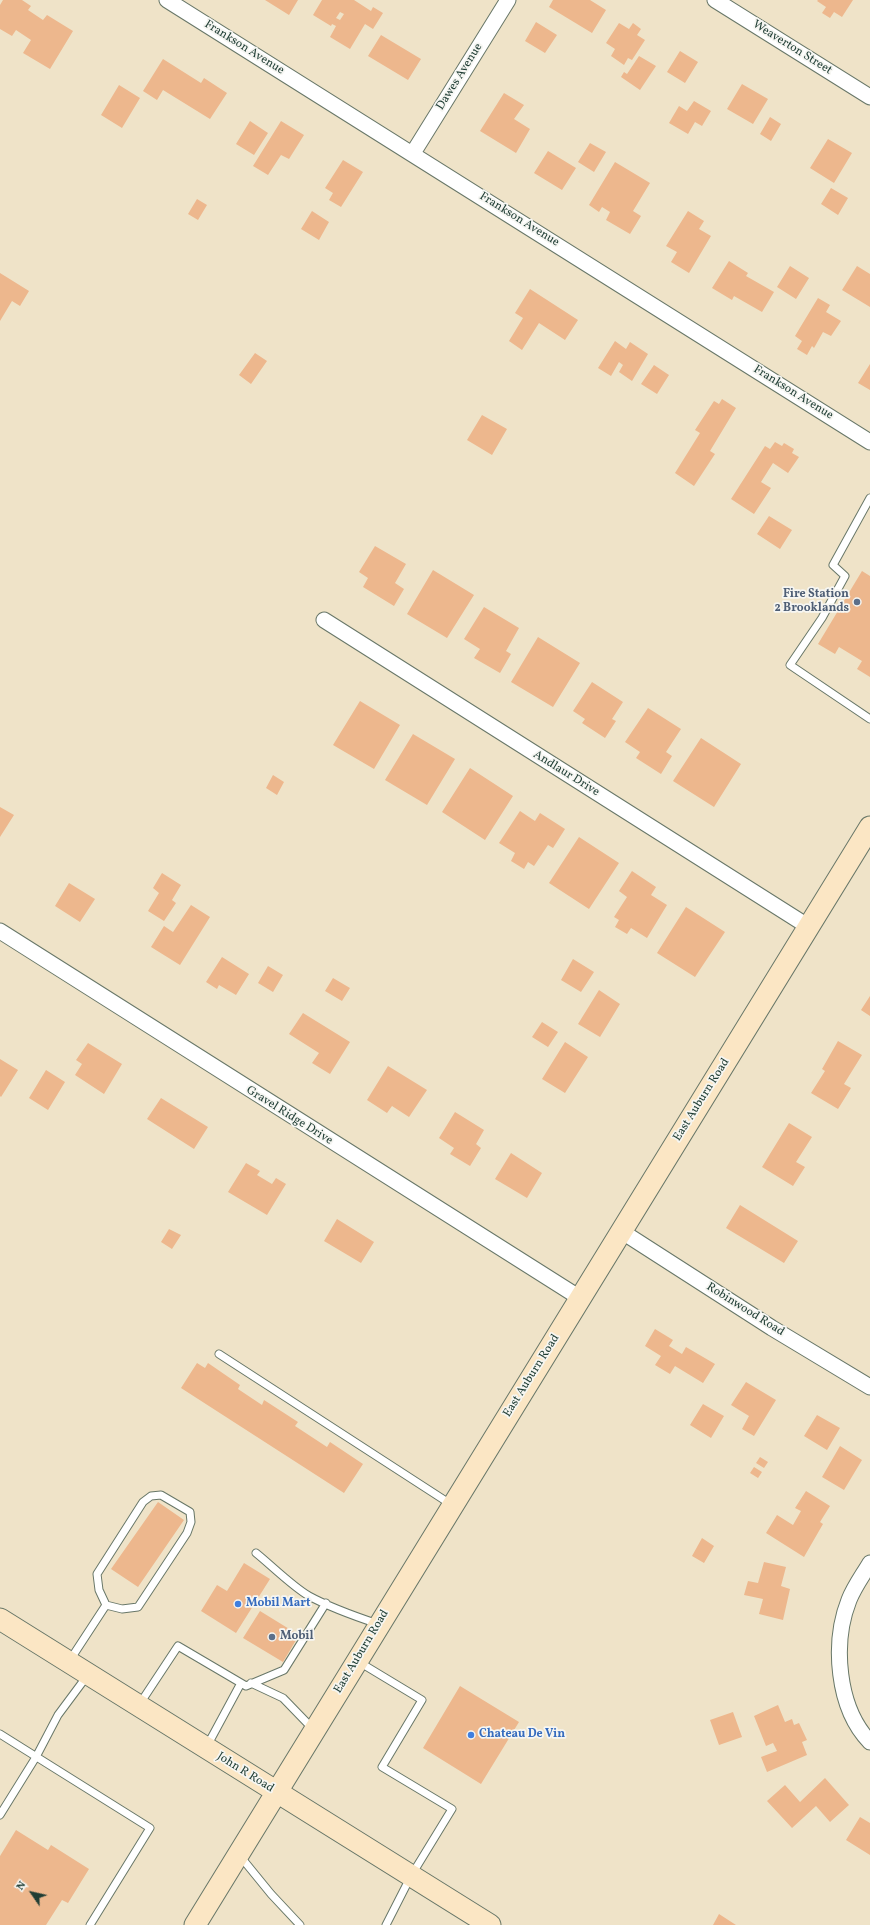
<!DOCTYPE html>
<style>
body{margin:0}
#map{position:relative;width:870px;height:1925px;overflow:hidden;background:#efe3c8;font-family:Vollkorn,serif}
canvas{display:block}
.north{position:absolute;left:12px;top:1873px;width:40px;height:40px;-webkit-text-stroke:3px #f6f6f2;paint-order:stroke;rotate:304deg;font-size:11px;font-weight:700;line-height:16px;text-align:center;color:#1f3d34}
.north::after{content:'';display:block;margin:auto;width:14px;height:18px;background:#1f3d34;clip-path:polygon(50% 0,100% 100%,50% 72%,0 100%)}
</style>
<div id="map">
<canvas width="870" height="1925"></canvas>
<div class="north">N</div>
</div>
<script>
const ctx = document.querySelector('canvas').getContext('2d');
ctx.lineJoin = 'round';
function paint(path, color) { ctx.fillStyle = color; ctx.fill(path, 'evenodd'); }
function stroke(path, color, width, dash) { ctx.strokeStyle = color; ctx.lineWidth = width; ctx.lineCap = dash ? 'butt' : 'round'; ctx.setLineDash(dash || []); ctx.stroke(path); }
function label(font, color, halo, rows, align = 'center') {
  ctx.font = font + ' Vollkorn,serif'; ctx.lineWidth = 3.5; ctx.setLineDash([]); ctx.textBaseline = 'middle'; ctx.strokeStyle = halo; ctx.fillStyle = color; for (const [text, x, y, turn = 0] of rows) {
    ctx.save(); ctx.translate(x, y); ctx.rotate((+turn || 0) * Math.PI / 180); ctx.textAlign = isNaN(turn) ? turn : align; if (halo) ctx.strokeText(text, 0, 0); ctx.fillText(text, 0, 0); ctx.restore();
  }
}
const building = new Path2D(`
 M 3,0 L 22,0 L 31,6 L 28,10 L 43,20 L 47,15 L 73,31 L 50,69 L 23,53 L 31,40 L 16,30 L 12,36 L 0,29 L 0,5 Z
 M 265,0 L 298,0 L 289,15 Z
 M 322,0 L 354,0 L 371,11 L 373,7 L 383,13 L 373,29 L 365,24 L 350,49 L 330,37 L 336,26 L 332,24 L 331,26 L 313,15 ZM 340,12 L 344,14 L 340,20 L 336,18 Z
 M 553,0 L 590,0 L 606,10 L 592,33 L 549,7 Z
 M 818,0 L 853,0 L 842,17 L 834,12 L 830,18 L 822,13 L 826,7 L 817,1 Z
 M 536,22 L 557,35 L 545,53 L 525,41 Z
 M 619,23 L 629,29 L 633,23 L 641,29 L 637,35 L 645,40 L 632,60 L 628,58 L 624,65 L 611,56 L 615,49 L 606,43 Z
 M 381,35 L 421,59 L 408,80 L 368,56 Z
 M 680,51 L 698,62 L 685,83 L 667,72 Z
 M 639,56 L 656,66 L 640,90 L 621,77 L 624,72 L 627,74 Z
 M 163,59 L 201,83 L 204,78 L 227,93 L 210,119 L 163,90 L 157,100 L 143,91 Z
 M 742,84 L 768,99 L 753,124 L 727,109 Z
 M 119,85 L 140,98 L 122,128 L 101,115 Z
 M 504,93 L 524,105 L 514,119 L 530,129 L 516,153 L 480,131 Z
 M 694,101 L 711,111 L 702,126 L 695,122 L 688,134 L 669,123 L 679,106 L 687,111 Z
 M 770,117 L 781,124 L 771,141 L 760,134 Z
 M 250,121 L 268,133 L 254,155 L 236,144 Z
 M 281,121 L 304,135 L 289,159 L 281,155 L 268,175 L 253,166 Z
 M 828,139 L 852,153 L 834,183 L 810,168 Z
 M 590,143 L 606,152 L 594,172 L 578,162 Z
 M 548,151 L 576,168 L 562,190 L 534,173 Z
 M 343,160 L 363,172 L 341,207 L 329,200 L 333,193 L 325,188 Z
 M 615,162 L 650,183 L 633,211 L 641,216 L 630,234 L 606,220 L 610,212 L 602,207 L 599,212 L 589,205 Z
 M 831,188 L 848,198 L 838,215 L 821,204 Z
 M 197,199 L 207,205 L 198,220 L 188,214 Z
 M 312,211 L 329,222 L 319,240 L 301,229 Z
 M 688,211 L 704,221 L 699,229 L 711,236 L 689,273 L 671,262 L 677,252 L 666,246 Z
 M 729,261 L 748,273 L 746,276 L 774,292 L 762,312 L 734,296 L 732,300 L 712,288 Z
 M 790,266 L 809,278 L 796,299 L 777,287 Z
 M 857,266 L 870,274 L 870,307 L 842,290 Z
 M 0,273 L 29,291 L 20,306 L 12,301 L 0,321 Z
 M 530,289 L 578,320 L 565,340 L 539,323 L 522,350 L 509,341 L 523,318 L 515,313 Z
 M 818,298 L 830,305 L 826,312 L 841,321 L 831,336 L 823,332 L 814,348 L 812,346 L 807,355 L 797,349 L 802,341 L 795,336 Z
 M 615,341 L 626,349 L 630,342 L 648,354 L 632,381 L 619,372 L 623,365 L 619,362 L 611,376 L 598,368 Z
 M 255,353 L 267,361 L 251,384 L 239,375 Z
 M 870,364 L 870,390 L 858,383 Z
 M 654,365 L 669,375 L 657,394 L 641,384 Z
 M 722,399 L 736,408 L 710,451 L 715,454 L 694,486 L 675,473 L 700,433 L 695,430 L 714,401 L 719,404 Z
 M 482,415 L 507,429 L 492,455 L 467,440 Z
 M 775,442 L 782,446 L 784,443 L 794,449 L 792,453 L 799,457 L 788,473 L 773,463 L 761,482 L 771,488 L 754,514 L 731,499 L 765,446 L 770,449 Z
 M 769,516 L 792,530 L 780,549 L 757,534 Z
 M 375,546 L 406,564 L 395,583 L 404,589 L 394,606 L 363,587 L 368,578 L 359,572 Z
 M 433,570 L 474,595 L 447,638 L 407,614 Z
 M 862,571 L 870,576 L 870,677 L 857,669 L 862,661 L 839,647 L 835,654 L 818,644 Z
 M 484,607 L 519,628 L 506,651 L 511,654 L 500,673 L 474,658 L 480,649 L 464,639 Z
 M 538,637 L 580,663 L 553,707 L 511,682 Z
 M 592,682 L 623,702 L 612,719 L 616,721 L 605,738 L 582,723 L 585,719 L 573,711 Z
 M 360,701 L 400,725 L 374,769 L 333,745 Z
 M 648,708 L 681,729 L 666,752 L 672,756 L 661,774 L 636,758 L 640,752 L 625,742 Z
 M 413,734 L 455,759 L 427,805 L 385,780 Z
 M 701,738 L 741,764 L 714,807 L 673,781 Z
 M 470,768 L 513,796 L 485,840 L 442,812 Z
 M 273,775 L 284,782 L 277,795 L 266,788 Z
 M 0,807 L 14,815 L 0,837 Z
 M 520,811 L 535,821 L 540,813 L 565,829 L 553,848 L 548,845 L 534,866 L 528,862 L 524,869 L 511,861 L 515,853 L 499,843 Z
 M 579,837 L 619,863 L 589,909 L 549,883 Z
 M 632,871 L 656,887 L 651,895 L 667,905 L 647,938 L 631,928 L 627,934 L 615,927 L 619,920 L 614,917 L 627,897 L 619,891 Z
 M 162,873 L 181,885 L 172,900 L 176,903 L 164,921 L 148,911 L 159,893 L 153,888 Z
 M 69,883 L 95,899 L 80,922 L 55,906 Z
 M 191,905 L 210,917 L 180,965 L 151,947 L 164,926 L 173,932 Z
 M 686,907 L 725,932 L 695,977 L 657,953 Z
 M 222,957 L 249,974 L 236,995 L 219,985 L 217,989 L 206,982 Z
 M 573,959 L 594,972 L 581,992 L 561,980 Z
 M 268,966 L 283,975 L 273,992 L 258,983 Z
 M 333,978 L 350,988 L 342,1001 L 325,991 Z
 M 599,990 L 620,1004 L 600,1037 L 578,1024 Z
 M 870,996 L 870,1016 L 861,1010 Z
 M 303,1013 L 350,1042 L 330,1074 L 312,1063 L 319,1053 L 289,1034 Z
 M 542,1022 L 558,1032 L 548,1047 L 532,1037 Z
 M 838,1041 L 862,1055 L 844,1084 L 851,1088 L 838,1109 L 811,1093 L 825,1071 L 822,1069 Z
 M 565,1042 L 588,1057 L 565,1093 L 542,1079 Z
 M 88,1043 L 122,1064 L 104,1094 L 75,1075 L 82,1064 L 76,1060 Z
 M 0,1059 L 18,1070 L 1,1097 L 0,1096 Z
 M 388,1066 L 427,1090 L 409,1117 L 392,1106 L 387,1113 L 367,1100 Z
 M 46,1070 L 65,1082 L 48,1110 L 29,1098 Z
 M 161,1098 L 208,1127 L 194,1149 L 147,1119 Z
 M 455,1112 L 484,1130 L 476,1144 L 481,1148 L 470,1166 L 450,1154 L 454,1148 L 439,1138 Z
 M 789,1123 L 812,1137 L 796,1162 L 805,1167 L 793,1186 L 762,1167 Z
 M 511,1153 L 542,1173 L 527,1198 L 495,1179 Z
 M 246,1163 L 260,1171 L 257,1175 L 272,1184 L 276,1178 L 286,1184 L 267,1215 L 228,1192 Z
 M 740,1205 L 798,1241 L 784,1263 L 726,1228 Z
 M 337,1219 L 374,1242 L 361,1263 L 324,1241 Z
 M 169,1229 L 181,1235 L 172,1249 L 161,1242 Z
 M 655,1329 L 673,1340 L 669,1346 L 682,1354 L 686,1347 L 715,1364 L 703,1383 L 675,1366 L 670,1374 L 655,1365 L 661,1356 L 645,1346 Z
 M 197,1363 L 205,1368 L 208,1363 L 240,1385 L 238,1389 L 262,1405 L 264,1400 L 298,1422 L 295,1426 L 327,1447 L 330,1442 L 363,1464 L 344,1493 L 181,1388 Z
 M 746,1382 L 776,1400 L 754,1436 L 742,1429 L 749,1416 L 731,1405 Z
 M 703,1404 L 724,1416 L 711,1438 L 690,1425 Z
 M 817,1415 L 840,1428 L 827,1450 L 804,1436 Z
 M 840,1446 L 862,1460 L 844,1490 L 822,1477 Z
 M 760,1457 L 768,1462 L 764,1468 L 756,1463 Z
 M 754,1467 L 762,1472 L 758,1478 L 750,1473 Z
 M 806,1491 L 830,1506 L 820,1522 L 823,1524 L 804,1557 L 766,1533 L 777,1515 L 793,1525 L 801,1511 L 795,1508 Z
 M 158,1502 L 184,1520 L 138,1587 L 111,1569 Z
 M 702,1538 L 714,1546 L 704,1563 L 692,1556 Z
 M 764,1562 L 786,1567 L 781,1586 L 790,1589 L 783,1620 L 759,1614 L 763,1599 L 744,1595 L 748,1581 L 758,1583 Z
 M 244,1563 L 270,1579 L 236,1633 L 201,1611 L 217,1585 L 227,1591 Z
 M 260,1611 L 299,1635 L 283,1662 L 243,1638 Z
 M 460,1686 L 519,1722 L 481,1784 L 423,1748 Z
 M 778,1705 L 785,1722 L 792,1719 L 794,1725 L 799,1723 L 807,1740 L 802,1742 L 807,1755 L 767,1772 L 761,1757 L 777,1751 L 773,1743 L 766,1746 L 754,1716 Z
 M 733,1712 L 742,1737 L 719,1745 L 710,1720 Z
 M 825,1778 L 849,1805 L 830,1822 L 816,1806 L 792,1828 L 767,1801 L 785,1785 L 800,1802 Z
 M 860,1817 L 870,1823 L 870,1855 L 846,1840 Z
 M 16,1830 L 48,1850 L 51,1845 L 89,1869 L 68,1903 L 62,1900 L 46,1925 L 0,1925 L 0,1856 Z
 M 719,1914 L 736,1925 L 713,1925 Z`);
const service = new Path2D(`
 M 870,498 L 833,565 L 845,576 L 822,618 L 790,665 L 870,719
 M 219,1354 L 452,1505
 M 161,1495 L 190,1512 L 191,1522 L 187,1533 L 138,1607 L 122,1609 L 106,1605 L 99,1590 L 97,1574 L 143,1502 L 151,1496 Z
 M 256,1553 C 271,1565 293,1587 309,1596 C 331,1608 354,1616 378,1624
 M 70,1660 L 106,1605
 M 359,1662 L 422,1700 L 382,1767 L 452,1809 L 411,1876 L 386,1925
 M 251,1683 L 283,1698 L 313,1729
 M 139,1705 L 178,1646 L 246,1686 L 284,1670 L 326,1603
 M 0,1734 L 150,1828 L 90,1925
 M 207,1746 L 241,1683
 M 0,1815 L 36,1757 L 58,1715 L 87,1676
 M 240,1856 L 271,1894 L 300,1925`);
const minor = new Path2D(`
 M 167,0 L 870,442
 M 715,0 L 870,97
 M 413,153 L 508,0
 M 324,620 L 809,927
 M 0,931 L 580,1298
 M 621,1231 L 772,1328 L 870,1387
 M 870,1563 C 863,1575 854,1587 849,1600 C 832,1643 837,1708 870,1742`);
const secondary = new Path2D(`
 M 0,1619 L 490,1925
 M 195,1925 L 870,827`);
const markers = [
 [857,602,4,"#5c6f8a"],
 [238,1604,4,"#3f7fe0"],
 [272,1637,4,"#5c6f8a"],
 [471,1735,4,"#3f7fe0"]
];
const streetNames = [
 ["Frankson Avenue",244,48,32],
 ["Weaverton Street",792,48,32],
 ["Dawes Avenue",460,77,-58],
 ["Frankson Avenue",519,220,32],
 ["Frankson Avenue",793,393,32],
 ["Andlaur Drive",566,774,32],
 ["East Auburn Road",702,1100,-58],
 ["Gravel Ridge Drive",289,1116,32],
 ["Robinwood Road",745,1310,32],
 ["East Auburn Road",532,1376,-58],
 ["East Auburn Road",362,1652,-59],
 ["John R Road",245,1773,32]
];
const serviceNames = [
 ["Fire Station",849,595],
 ["2 Brooklands",849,609],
 ["Mobil",280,1637,"left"]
];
const shopNames = [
 ["Mobil Mart",246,1604],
 ["Chateau De Vin",479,1735]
];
paint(building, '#edb78d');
stroke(service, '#687768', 9);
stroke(minor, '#687768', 17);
stroke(secondary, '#687768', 23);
stroke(service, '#fff', 7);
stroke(minor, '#fff', 15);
stroke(secondary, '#fbe6c4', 21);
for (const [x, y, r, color] of markers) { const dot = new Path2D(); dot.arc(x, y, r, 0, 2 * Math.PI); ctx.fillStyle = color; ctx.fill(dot); stroke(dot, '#f6f6f2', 1.5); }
label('12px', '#1f3d34', '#f6f6f2', streetNames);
label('bold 12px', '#4e5e75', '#f6f6f2', serviceNames, 'right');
label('bold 12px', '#366cbe', '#f6f6f2', shopNames, 'left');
</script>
